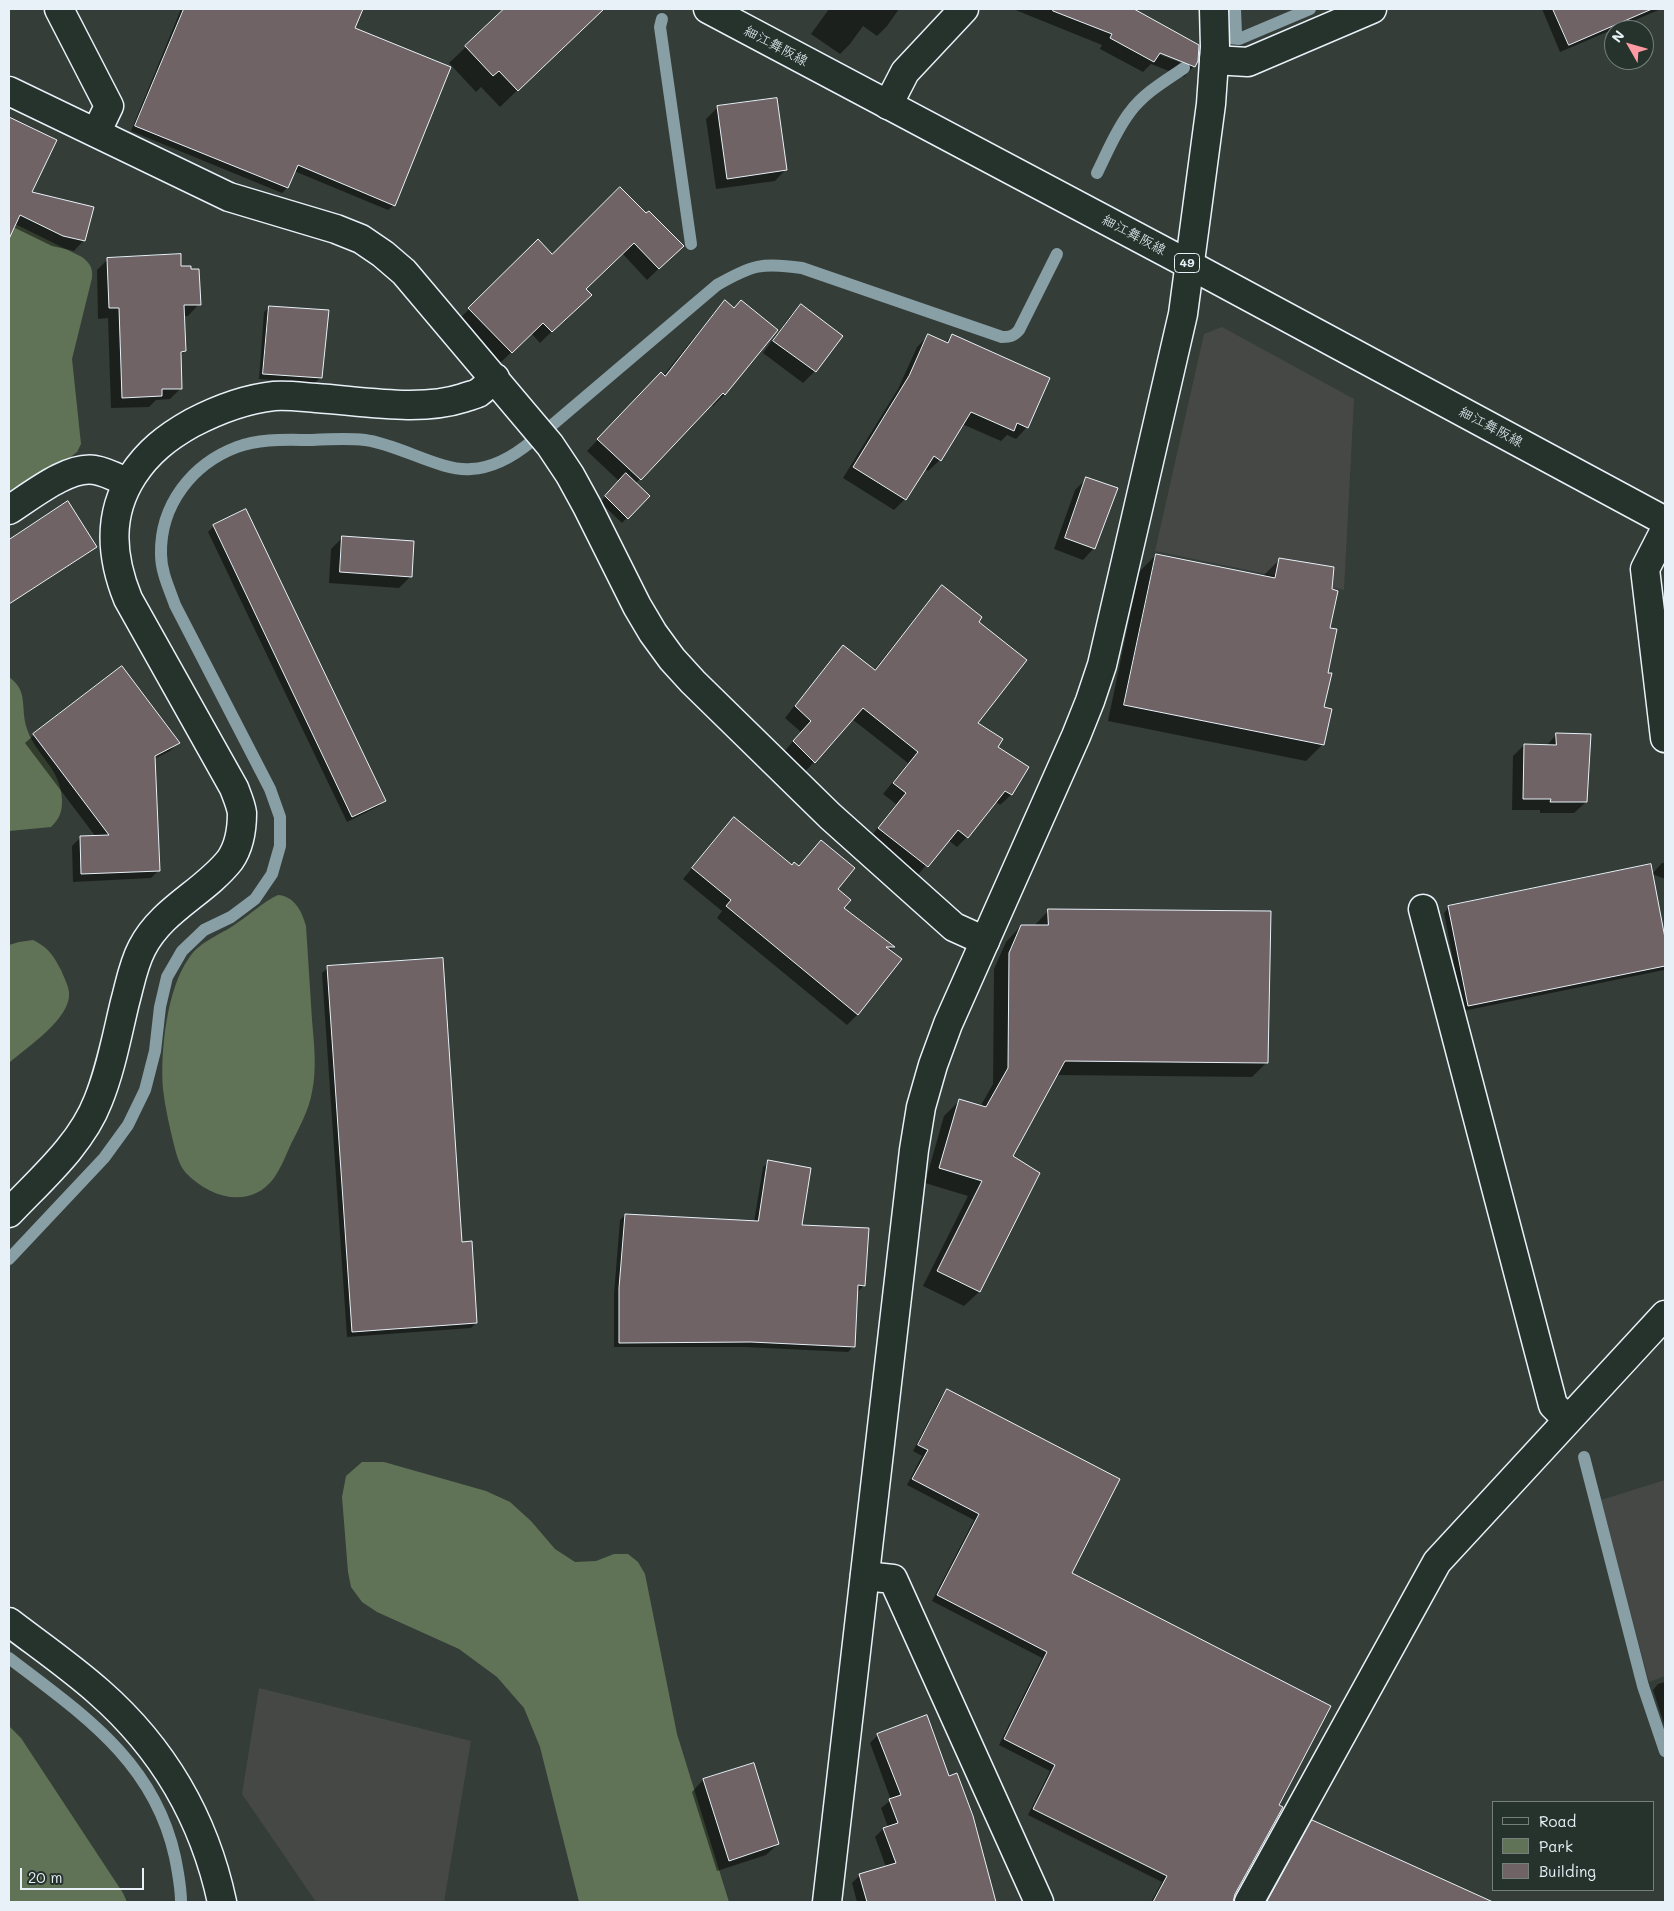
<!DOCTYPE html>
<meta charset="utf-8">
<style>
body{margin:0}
#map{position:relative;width:1674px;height:1911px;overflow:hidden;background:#353d38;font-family:Mali,sans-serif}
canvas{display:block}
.frame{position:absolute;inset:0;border:10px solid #e8f1f8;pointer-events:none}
.legend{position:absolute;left:1492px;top:1801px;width:162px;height:90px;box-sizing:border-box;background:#26332d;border:1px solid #747f7e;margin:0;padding:6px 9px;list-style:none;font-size:15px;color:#e8f1f8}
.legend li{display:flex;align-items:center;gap:10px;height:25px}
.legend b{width:25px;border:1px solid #747f7e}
.north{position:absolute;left:1604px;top:20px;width:50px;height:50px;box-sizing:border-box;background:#26332d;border:1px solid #747f7e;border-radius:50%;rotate:308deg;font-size:14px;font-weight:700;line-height:20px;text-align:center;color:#e8f1f8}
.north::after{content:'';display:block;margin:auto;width:18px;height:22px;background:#ff9aa2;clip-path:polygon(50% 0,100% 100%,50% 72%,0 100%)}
.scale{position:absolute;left:20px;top:1868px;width:124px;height:22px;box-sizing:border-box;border:2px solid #e8f1f8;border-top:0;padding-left:6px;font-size:15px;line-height:18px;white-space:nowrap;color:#e8f1f8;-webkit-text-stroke:4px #26332d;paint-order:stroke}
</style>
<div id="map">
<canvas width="1674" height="1911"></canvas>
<div class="frame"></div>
<ul class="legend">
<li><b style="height:6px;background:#26332d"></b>Road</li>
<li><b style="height:14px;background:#607356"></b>Park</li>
<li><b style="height:14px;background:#6f6365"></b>Building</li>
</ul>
<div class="north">N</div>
<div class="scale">20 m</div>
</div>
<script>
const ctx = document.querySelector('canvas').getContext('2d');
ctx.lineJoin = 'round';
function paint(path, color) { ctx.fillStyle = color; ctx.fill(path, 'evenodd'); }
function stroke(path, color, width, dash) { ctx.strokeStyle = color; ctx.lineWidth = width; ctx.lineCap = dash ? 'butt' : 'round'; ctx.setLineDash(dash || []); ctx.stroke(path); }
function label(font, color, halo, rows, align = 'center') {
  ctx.font = font + ' Mali,"Klee One",sans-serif'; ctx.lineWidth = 4.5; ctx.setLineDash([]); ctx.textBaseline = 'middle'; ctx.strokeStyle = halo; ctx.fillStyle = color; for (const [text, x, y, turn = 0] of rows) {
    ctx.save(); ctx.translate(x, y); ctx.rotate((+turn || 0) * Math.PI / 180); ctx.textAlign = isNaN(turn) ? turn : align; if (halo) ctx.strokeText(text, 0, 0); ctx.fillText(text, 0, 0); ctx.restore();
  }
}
const built = new Path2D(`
 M 1222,327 L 1354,399 L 1344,590 L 1155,551 L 1204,334 Z
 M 1665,1480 L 1665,1676 L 1649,1682 L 1601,1500 Z
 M 259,1688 L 471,1741 L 444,1902 L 316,1902 L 242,1794 Z`);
const green = new Path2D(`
 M 9,221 L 82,257 C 90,263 93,268 92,278 L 72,359 L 81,444 L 77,452 L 68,459 L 9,496 Z
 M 9,677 C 29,691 20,708 27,729 C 36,756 61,768 62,800 C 62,812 60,818 51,827 L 9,831 Z
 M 278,895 C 294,896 302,911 306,926 C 308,957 310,988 312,1020 C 314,1043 317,1069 312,1092 C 309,1110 299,1128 291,1144 C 286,1155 281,1168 274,1178 C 250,1210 210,1198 186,1173 C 178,1164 176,1152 173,1141 C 169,1124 165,1107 163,1089 C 160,1052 167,988 189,958 C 201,940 221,935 237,923 C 251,914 263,902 278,895 Z
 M 33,940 C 49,948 53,955 61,970 C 64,977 68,985 69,992 C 72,1018 27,1047 9,1063 L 9,945 L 19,942 Z
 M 362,1462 L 384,1462 L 486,1491 L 510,1502 L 531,1521 L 555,1549 L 575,1562 L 596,1561 L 614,1554 L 628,1554 L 638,1562 L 645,1574 L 677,1734 L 729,1902 L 579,1902 L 540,1747 L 524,1708 L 497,1677 L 459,1649 L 377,1612 L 362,1602 L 351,1587 L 348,1572 L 342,1497 L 346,1476 Z
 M 9,1726 L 21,1738 L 123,1893 L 127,1902 L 9,1902 Z`);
const shadow = new Path2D(`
 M 181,9 L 361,9 L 353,28 L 394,205 L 388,210 L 294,171 L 287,188 L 282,193 L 131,131 Z
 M 506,9 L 587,9 L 594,16 L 500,107 L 481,87 L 476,92 L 449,63 Z
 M 829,9 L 899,9 L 887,26 L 877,36 L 863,26 L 850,44 L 840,54 L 811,34 Z
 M 1013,9 L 1131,9 L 1198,46 L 1194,66 L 1184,77 L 1151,64 L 1143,72 L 1100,49 L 1102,45 ZM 1154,49 L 1189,63 L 1189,66 L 1153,52 Z
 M 1542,9 L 1661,9 L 1560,52 Z
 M 718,107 L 786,169 L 775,181 L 716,189 L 706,119 Z
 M 9,118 L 55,141 L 30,193 L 84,240 L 74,251 L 52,246 L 9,225 Z
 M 646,215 L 682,246 L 647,280 L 622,253 L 584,289 L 590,294 L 540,343 L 531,333 L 500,363 L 458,320 L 538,241 L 552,256 Z
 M 108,259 L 180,267 L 199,304 L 188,316 L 184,316 L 185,351 L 180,356 L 181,388 L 170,399 L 156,400 L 149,407 L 111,408 L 108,318 L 98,319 L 97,270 Z
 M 725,302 L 725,394 L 713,406 L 711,404 L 635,484 L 648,496 L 622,523 L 600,502 L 620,482 L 587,451 L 650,385 L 663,376 L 714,313 Z
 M 801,305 L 842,336 L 815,371 L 803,383 L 763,353 L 790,316 Z
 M 270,307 L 321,377 L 315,383 L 259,379 L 264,312 Z
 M 929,335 L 945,343 L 952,335 L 1027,427 L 1016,439 L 1007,435 L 1001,441 L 962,424 L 940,460 L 928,471 L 925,468 L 905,499 L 894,510 L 843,478 L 898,389 L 917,347 Z
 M 1087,478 L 1094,548 L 1083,560 L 1054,549 L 1075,490 Z
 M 68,503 L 95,547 L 90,552 L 9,604 L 9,541 Z
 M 246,511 L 384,801 L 379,806 L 347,822 L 208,532 L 214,526 Z
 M 343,537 L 411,576 L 399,588 L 329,583 L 331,549 Z
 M 1156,555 L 1263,576 L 1280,559 L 1329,629 L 1323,708 L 1323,744 L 1306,761 L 1108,721 L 1139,572 Z
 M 942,587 L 977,622 L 976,723 L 996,747 L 1028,767 L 1011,795 L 1000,805 L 995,801 L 967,837 L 957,847 L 948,840 L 916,877 L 869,839 L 896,804 L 883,794 L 908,763 L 852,719 L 804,773 L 783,753 L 801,732 L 785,718 L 833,657 L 843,646 L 874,670 L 932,597 Z
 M 1557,734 L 1586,802 L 1574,813 L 1540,813 L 1540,810 L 1512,810 L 1513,756 L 1524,745 L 1546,746 Z
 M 34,735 L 178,743 L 170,751 L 154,759 L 159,870 L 151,878 L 73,882 L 72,846 L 80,838 L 96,837 L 25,743 Z
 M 724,830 L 792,866 L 798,867 L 821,841 L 842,908 L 893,947 L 889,951 L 858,1014 L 847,1025 L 717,918 L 722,911 L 683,879 Z
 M 1662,863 L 1665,863 L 1665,879 L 1652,874 Z
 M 1655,891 L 1665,945 L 1665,968 L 1664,970 L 1463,1011 L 1444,913 L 1449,907 Z
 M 1049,910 L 1267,1062 L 1252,1077 L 1056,1075 L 1012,1156 L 979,1292 L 964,1306 L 923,1286 L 968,1196 L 925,1183 L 944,1116 L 959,1101 L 980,1107 L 993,1084 L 994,969 L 1006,942 L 1021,926 L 1034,926 Z
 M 328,968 L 461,1243 L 476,1323 L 471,1328 L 347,1337 L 322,973 Z
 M 769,1162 L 801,1226 L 864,1285 L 859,1291 L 856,1290 L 853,1347 L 848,1352 L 745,1347 L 614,1347 L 614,1294 L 620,1220 L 625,1215 L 754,1222 L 763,1167 Z
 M 947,1391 L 1070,1573 L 1265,1812 L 1215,1902 L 1151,1902 L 1162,1882 L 1028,1815 L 1050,1771 L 999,1745 L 1042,1658 L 932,1601 L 974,1520 L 907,1485 L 922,1456 L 913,1451 L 941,1397 Z
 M 1665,1682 L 1665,1727 L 1653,1690 L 1658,1684 Z
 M 878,1735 L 948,1778 L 972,1818 L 995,1902 L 857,1902 L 852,1883 L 860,1875 L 886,1867 L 875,1837 L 883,1829 L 888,1827 L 881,1808 L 891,1800 L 870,1743 Z
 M 753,1765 L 778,1844 L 766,1855 L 717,1871 L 692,1792 L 703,1780 Z
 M 1312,1822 L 1490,1902 L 1273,1902 L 1307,1827 Z`);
const stream = new Path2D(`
 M 662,19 L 660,27 L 691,244
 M 1230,38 L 1239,39 L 1310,9
 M 1230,38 L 1236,34 L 1235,9
 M 1097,173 C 1107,153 1116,130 1130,112 C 1144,93 1165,81 1184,68
 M 551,426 L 717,285 C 752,265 762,262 802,268 L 1002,337 C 1010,337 1014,336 1019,330 L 1057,254
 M 9,1259 L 104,1158 L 128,1125 L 145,1090 L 155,1051 L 160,1007 L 167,977 L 182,951 L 204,930 L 231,917 L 255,899 L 272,874 L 280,846 L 280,817 L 270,789 L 175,605 C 169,588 161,572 161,554 C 160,505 192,464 237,447 C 261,438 288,440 312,440 C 330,439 348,438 365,440 C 398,444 442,472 471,469 C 494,468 514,456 532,441
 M 1584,1457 L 1643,1686 L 1665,1751
 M 9,1658 C 82,1714 154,1761 175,1857 C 178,1872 181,1887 181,1902`);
const building = new Path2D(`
 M 184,9 L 363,9 L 355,28 L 451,67 L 395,206 L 298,165 L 288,188 L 135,126 Z
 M 504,9 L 604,9 L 518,91 L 499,71 L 493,76 L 465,46 Z
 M 1054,9 L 1134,9 L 1199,45 L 1198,61 L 1195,67 L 1160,53 L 1154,62 L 1110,38 L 1112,34 L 1053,11 Z
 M 1553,9 L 1652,9 L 1569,45 Z
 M 777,98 L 787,170 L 727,179 L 717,106 Z
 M 9,117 L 57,140 L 32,192 L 94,207 L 85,241 L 63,236 L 20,215 L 9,239 Z
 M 620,187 L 646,213 L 649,211 L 684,246 L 659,269 L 634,243 L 586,289 L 592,295 L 552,332 L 543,323 L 512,353 L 468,308 L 538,239 L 552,254 Z
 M 181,254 L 181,266 L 191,266 L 191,269 L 199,269 L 201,305 L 184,305 L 186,351 L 181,352 L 182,389 L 162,389 L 162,396 L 122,398 L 119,308 L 109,308 L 107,258 Z
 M 725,300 L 734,308 L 741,300 L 778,330 L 725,395 L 723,393 L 641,480 L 597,439 L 661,372 L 665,376 Z
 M 801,304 L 843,336 L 816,372 L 773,341 Z
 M 269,306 L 329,310 L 322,378 L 263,374 Z
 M 928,334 L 948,343 L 952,334 L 1050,378 L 1028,428 L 1017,423 L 1014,431 L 971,412 L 941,461 L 934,456 L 906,500 L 853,467 L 909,376 Z
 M 626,473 L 650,496 L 628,519 L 605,496 Z
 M 1086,477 L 1118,488 L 1095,549 L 1065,538 Z
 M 68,501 L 97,547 L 9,604 L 9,540 Z
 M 246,509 L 386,801 L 352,817 L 213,525 Z
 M 342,536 L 414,541 L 412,577 L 340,572 Z
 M 1156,554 L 1275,578 L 1279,558 L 1334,567 L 1332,589 L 1338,591 L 1330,628 L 1337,629 L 1328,673 L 1332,673 L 1324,707 L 1332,709 L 1324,745 L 1124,705 Z
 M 942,585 L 982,617 L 979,622 L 1027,660 L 978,723 L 1003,739 L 998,747 L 1029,767 L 1012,795 L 1005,791 L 968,838 L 958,830 L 928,867 L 878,828 L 906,793 L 893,783 L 918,752 L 863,708 L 815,763 L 793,741 L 811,721 L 795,706 L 843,645 L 875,670 Z
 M 122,666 L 180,743 L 155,756 L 160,871 L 81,874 L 80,836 L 109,835 L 33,734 Z
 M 1556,733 L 1591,734 L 1587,802 L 1550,802 L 1551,799 L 1523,799 L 1524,744 L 1556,745 Z
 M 734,817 L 792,865 L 794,862 L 799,866 L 821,840 L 855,868 L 838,889 L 851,900 L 844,908 L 895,947 L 886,947 L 902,959 L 858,1015 L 726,906 L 731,900 L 692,868 Z
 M 1651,864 L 1665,938 L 1665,966 L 1468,1006 L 1448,906 Z
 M 1048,909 L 1271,911 L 1268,1063 L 1065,1061 L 1013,1156 L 1040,1173 L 980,1292 L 937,1271 L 982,1181 L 939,1168 L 959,1099 L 986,1107 L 1008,1068 L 1009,953 L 1021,925 L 1048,925 Z
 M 443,958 L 462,1242 L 472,1241 L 477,1323 L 352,1332 L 327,966 Z
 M 768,1160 L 811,1168 L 802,1225 L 869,1228 L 865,1286 L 858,1285 L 855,1347 L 751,1342 L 619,1343 L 619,1288 L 625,1214 L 758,1221 Z
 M 947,1389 L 1120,1479 L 1072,1573 L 1331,1706 L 1279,1805 L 1283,1807 L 1235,1894 L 1233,1902 L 1153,1902 L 1167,1876 L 1033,1809 L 1055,1765 L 1004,1739 L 1047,1652 L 937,1595 L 979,1514 L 912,1479 L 928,1450 L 918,1445 Z
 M 927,1715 L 949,1776 L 957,1773 L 973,1816 L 996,1902 L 867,1902 L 859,1874 L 896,1863 L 883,1828 L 898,1823 L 889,1799 L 901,1795 L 877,1734 Z
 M 754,1763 L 779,1844 L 729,1861 L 703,1779 Z
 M 1312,1820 L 1493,1902 L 1267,1902 Z`);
const street = new Path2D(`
 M 59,9 L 109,106 L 96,133
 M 1214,60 L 1248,62 L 1372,9
 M 9,91 L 229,197 L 336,229 L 361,239 L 383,254 L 404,272 L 550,445 L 570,475 L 587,506 L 637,606 L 653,633 L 672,659 L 693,682 L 830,816 L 954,927 L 985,941
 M 888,105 L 905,72 L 964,9
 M 9,510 C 31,496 69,465 95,470 C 107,472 117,478 128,483
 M 1665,530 L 1645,569 L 1665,738
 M 1423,909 L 1553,1405 L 1568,1420
 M 9,1213 C 41,1179 81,1145 98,1101 C 111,1069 117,1035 125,1002 C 130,984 133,965 142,948 C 162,909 204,893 230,860 C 239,847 242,829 242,813 C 241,805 237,796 234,788 L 128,599 C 111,557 107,515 133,475 C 148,452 167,437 192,423 C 217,410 246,399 274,396 C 288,395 302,397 316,398 C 362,401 420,412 463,398 C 468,396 474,395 478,393 C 484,389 489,383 495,378
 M 865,1576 L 893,1579 L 1039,1902
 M 9,1622 C 39,1645 71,1667 99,1692 C 164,1749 204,1818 222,1902
 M 1249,1902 L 1437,1562 L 1665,1315`);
const secondary = new Path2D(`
 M 827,1902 L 914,1150 L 921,1107 L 933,1065 L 948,1024 L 1076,736 L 1090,701 L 1102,665 L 1183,314 L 1211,104 L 1215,47 L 1214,9`);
const primary = new Path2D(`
 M 708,9 L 1190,265 L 1665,521`);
const shields = [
 [1187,263,25]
];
const shieldNames = [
 ["49",1187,263]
];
const streetNames = [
 ["細江舞阪線",776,46,28],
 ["細江舞阪線",1134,235,28],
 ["細江舞阪線",1491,427,28]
];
paint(built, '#464846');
paint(green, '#607356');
paint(shadow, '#0007');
stroke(stream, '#879fa5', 12);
paint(building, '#6f6365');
stroke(building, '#e8f1f8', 1);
stroke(street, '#e8f1f8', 31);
stroke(secondary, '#e8f1f8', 31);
stroke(primary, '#e8f1f8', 31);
stroke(street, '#26332d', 28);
stroke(secondary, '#26332d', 28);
stroke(primary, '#26332d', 28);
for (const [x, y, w] of shields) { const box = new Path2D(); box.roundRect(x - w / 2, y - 9.5, w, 19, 4); ctx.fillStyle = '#26332d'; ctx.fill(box); stroke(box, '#e8f1f8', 1); }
label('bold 12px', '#e8f1f8', null, shieldNames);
label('14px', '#e8f1f8', '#26332d', streetNames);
</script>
